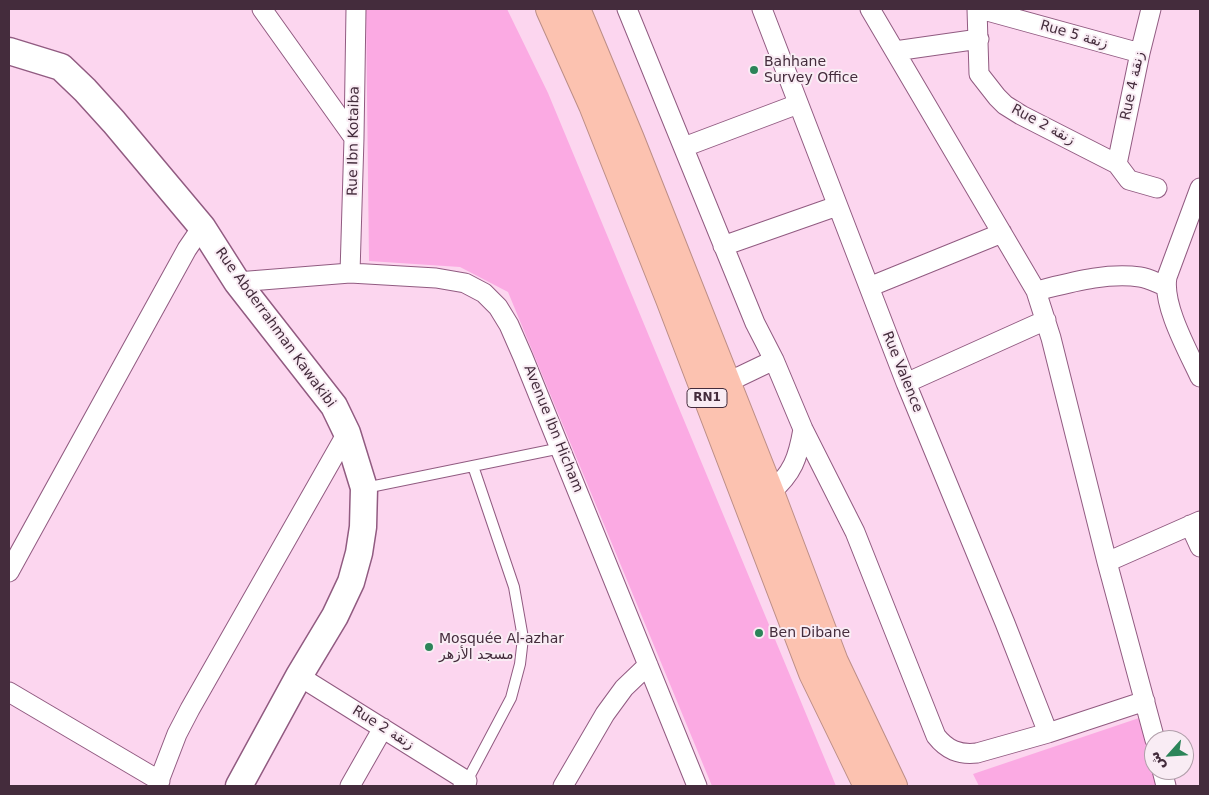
<!DOCTYPE html>
<meta charset="utf-8">
<style>
body{margin:0}
#map{position:relative;width:1209px;height:795px;overflow:hidden;background:#fcd6ef;font-family:"DejaVu Sans",Vazirmatn,sans-serif}
canvas{display:block}
.frame{position:absolute;inset:0;border:10px solid #442c3c;pointer-events:none}
.north{position:absolute;left:1144px;top:730px;width:50px;height:50px;box-sizing:border-box;background:#f9ecf4;border:1px solid #b19faa;border-radius:50%;rotate:244deg;font-size:14px;font-weight:700;line-height:20px;text-align:center;color:#442c3c}
.north::after{content:'';display:block;margin:auto;width:18px;height:22px;background:#2c8459;clip-path:polygon(50% 0,100% 100%,50% 72%,0 100%)}
</style>
<div id="map">
<canvas width="1209" height="795"></canvas>
<div class="frame"></div>
<div class="north">ش</div>
</div>
<script>
const ctx = document.querySelector('canvas').getContext('2d');
ctx.lineJoin = 'round';
function paint(path, color) { ctx.fillStyle = color; ctx.fill(path, 'evenodd'); }
function stroke(path, color, width, dash) { ctx.strokeStyle = color; ctx.lineWidth = width; ctx.lineCap = dash ? 'butt' : 'round'; ctx.setLineDash(dash || []); ctx.stroke(path); }
function label(font, color, halo, rows, align = 'center') {
  ctx.font = font + ' "DejaVu Sans",Vazirmatn,sans-serif'; ctx.lineWidth = 4; ctx.setLineDash([]); ctx.textBaseline = 'middle'; ctx.strokeStyle = halo; ctx.fillStyle = color; for (const [text, x, y, turn = 0] of rows) {
    ctx.save(); ctx.translate(x, y); ctx.rotate((+turn || 0) * Math.PI / 180); ctx.textAlign = isNaN(turn) ? turn : align; if (halo) ctx.strokeText(text, 0, 0); ctx.fillText(text, 0, 0); ctx.restore();
  }
}
const green = new Path2D(`
 M 366,9 L 507,9 L 548,93 L 836,786 L 712,786 L 508,292 L 460,267 L 369,261 Z
 M 1145,716 L 1154,750 L 1154,770 L 1163,786 L 979,786 L 973,774 Z`);
const lane = new Path2D(`
 M 365,488 L 561,448
 M 467,781 L 511,698 L 520,664 L 523,638 L 514,587 L 473,466`);
const street = new Path2D(`
 M 262,9 L 354,138
 M 627,9 L 755,323 L 774,360 L 803,429 L 855,532 L 936,736 C 947,750 959,755 977,753 L 1048,733 L 1145,701
 M 762,9 L 906,383 L 1005,623 L 1048,733
 M 870,9 L 1036,291 L 1051,338 L 1107,562 L 1155,740
 M 977,9 L 979,74 L 997,97 L 1005,105 L 1021,115 L 1117,164 L 1129,180 L 1157,188
 M 980,9 L 1140,53
 M 895,51 L 979,39
 M 684,147 L 798,104
 M 1117,164 L 1140,53 L 1151,9
 M 1200,188 L 1167,277 C 1162,305 1188,351 1200,377
 M 723,246 L 837,206
 M 350,273 L 354,138 L 356,9
 M 237,282 L 350,273 L 436,278 L 465,283 L 484,293 L 498,307 L 509,325 L 523,357 L 697,786
 M 869,287 L 1002,233
 M 1036,291 C 1069,283 1106,272 1140,277 C 1148,278 1157,283 1165,286
 M 726,383 L 774,360
 M 906,383 L 1046,320
 M 770,493 C 793,473 798,458 803,429
 M 1190,525 L 1200,547
 M 1107,562 L 1200,521
 M 9,572 L 187,249 L 202,227
 M 299,676 L 467,781 L 463,786
 M 9,692 L 160,781
 M 1162,770 L 1166,786
 M 157,786 L 177,734 L 190,709 L 347,433
 M 350,786 L 383,728
 M 563,786 L 605,714 L 624,688 L 648,665`);
const secondary = new Path2D(`
 M 9,51 L 61,67 L 85,90 L 114,122 L 202,227 L 237,282 L 334,406 L 347,433 L 364,488 L 363,527 L 359,553 L 351,582 L 335,616 L 299,676 L 239,786`);
const highway = new Path2D(`
 M 550,9 L 593,105 L 670,299 L 813,673 L 868,786
 M 576,9 L 630,139 L 770,493 L 834,662 L 893,786`);
const markers = [
 [754,70,5,"#2c8459"],
 [759,633,5,"#2c8459"],
 [429,647,5,"#2c8459"]
];
const shields = [
 [707,398,40]
];
const shieldNames = [
 ["RN1",707,398]
];
const streetNames = [
 ["Rue 5 زنقة",1074,35,16],
 ["Rue 4 زنقة",1133,86,-78],
 ["Rue 2 زنقة",1043,125,28],
 ["Rue Ibn Kotaiba",354,141,-89],
 ["Rue Abderrahman Kawakibi",275,328,54],
 ["Rue Valence",902,372,68],
 ["Avenue Ibn Hicham",553,429,68],
 ["Rue 2 زنقة",383,728,32]
];
const poiNames = [
 ["Bahhane",764,62],
 ["Survey Office",764,78],
 ["Ben Dibane",769,633],
 ["Mosquée Al-azhar",439,639],
 ["مسجد الأزهر",439,655]
];
paint(green, '#fbaae3');
stroke(lane, '#915b81', 12);
stroke(street, '#915b81', 21);
stroke(secondary, '#915b81', 29);
stroke(highway, '#bc8e87', 30);
stroke(lane, '#fff', 10);
stroke(street, '#fff', 19);
stroke(secondary, '#fff', 26);
stroke(highway, '#fcc2b0', 28);
for (const [x, y, r, color] of markers) { const dot = new Path2D(); dot.arc(x, y, r, 0, 2 * Math.PI); ctx.fillStyle = color; ctx.fill(dot); stroke(dot, '#f9ecf4', 2); }
for (const [x, y, w] of shields) { const box = new Path2D(); box.roundRect(x - w / 2, y - 9.5, w, 19, 4); ctx.fillStyle = '#f9ecf4'; ctx.fill(box); stroke(box, '#442c3c', 1); }
label('bold 12px', '#442c3c', null, shieldNames);
label('14px', '#442c3c', '#f9ecf4', streetNames);
label('14px', '#442c3c', '#f9ecf4', poiNames, 'left');
</script>
